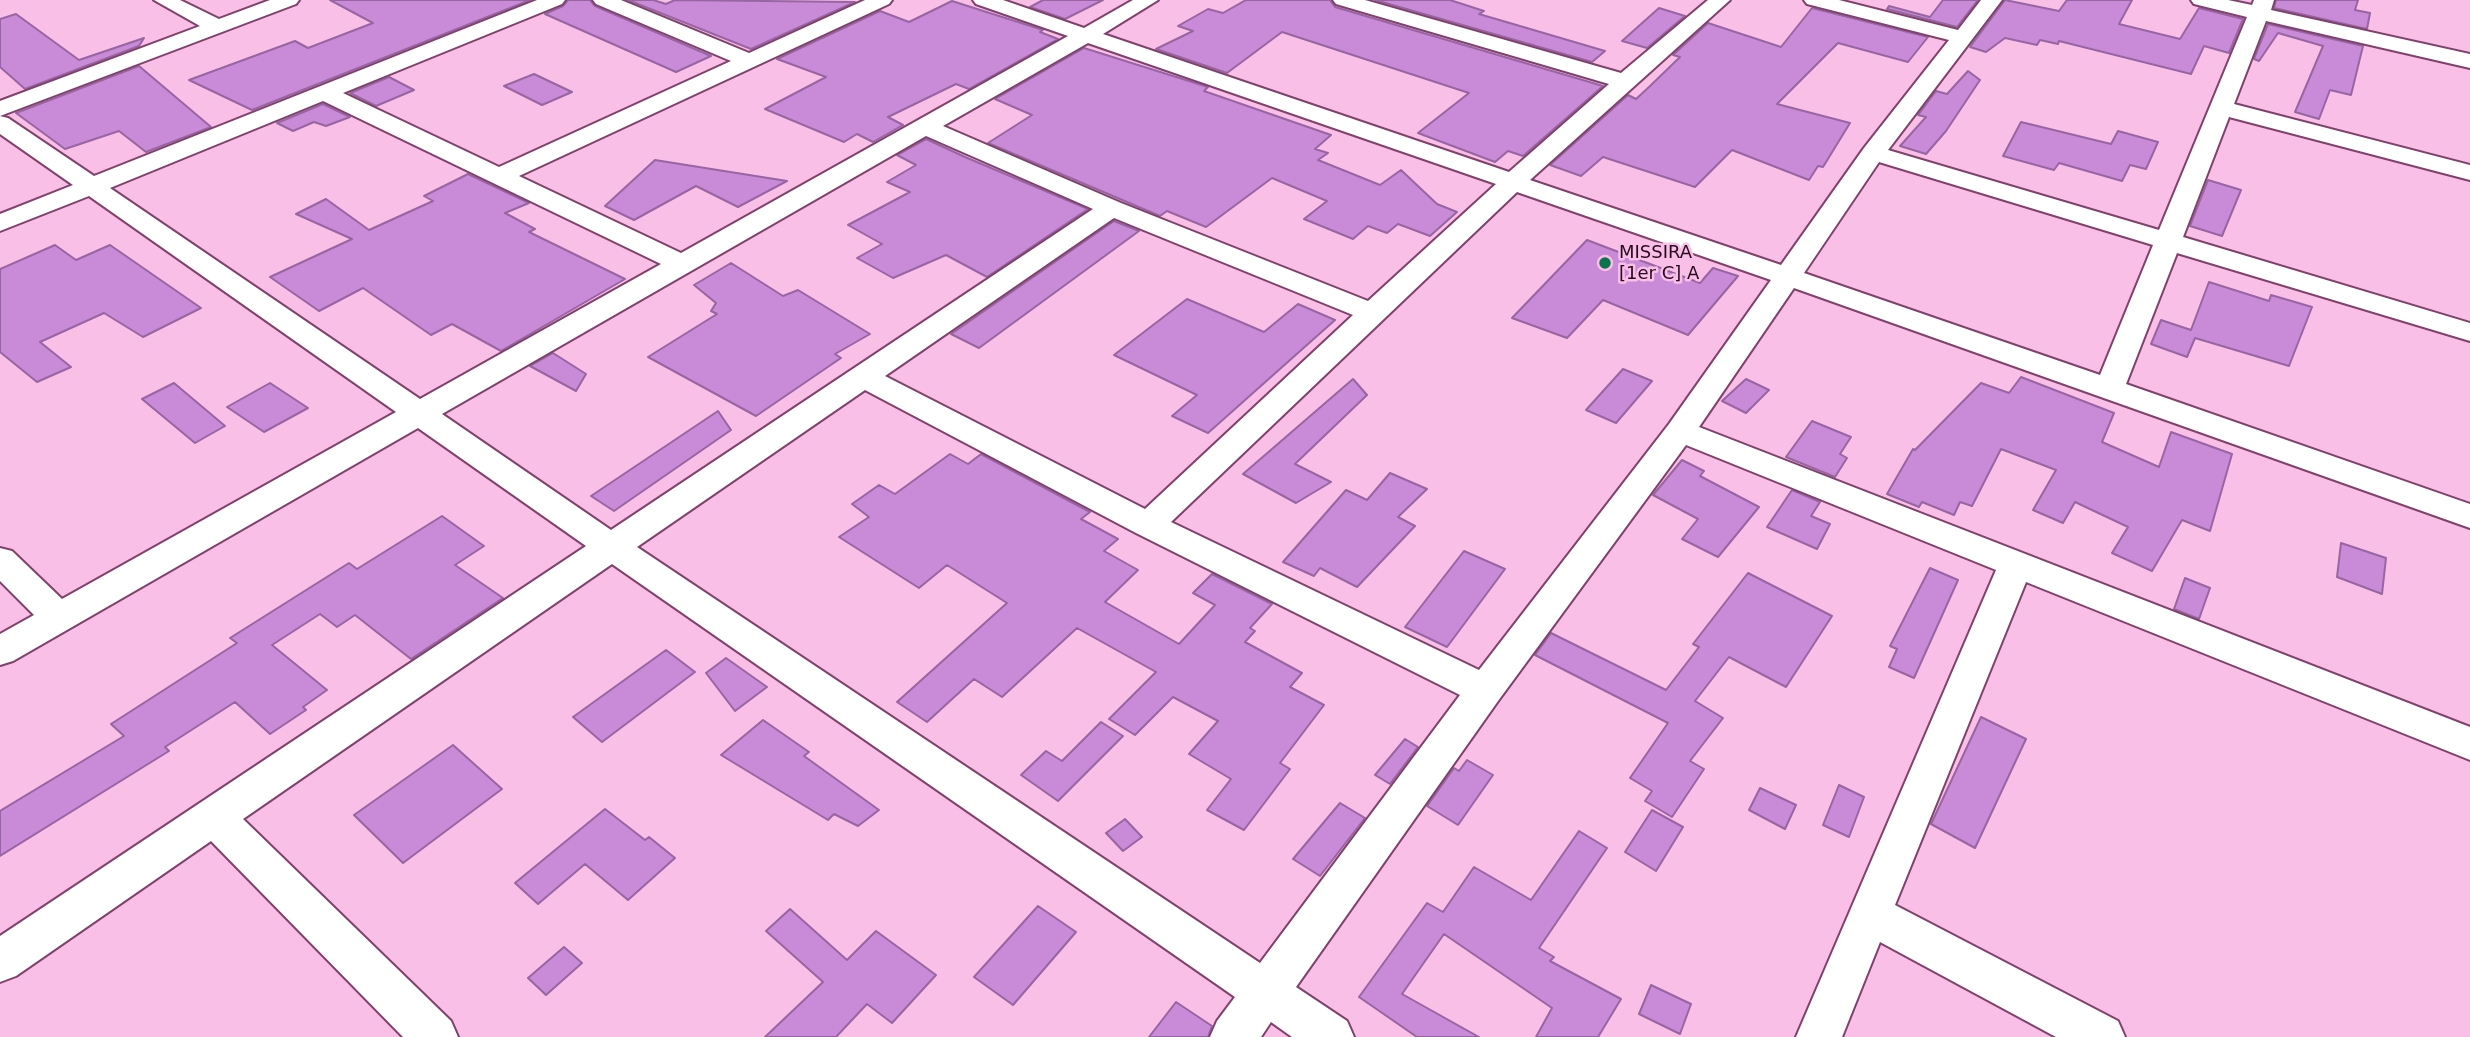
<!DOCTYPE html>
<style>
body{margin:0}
canvas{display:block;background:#fabfe6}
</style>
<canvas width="2470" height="1037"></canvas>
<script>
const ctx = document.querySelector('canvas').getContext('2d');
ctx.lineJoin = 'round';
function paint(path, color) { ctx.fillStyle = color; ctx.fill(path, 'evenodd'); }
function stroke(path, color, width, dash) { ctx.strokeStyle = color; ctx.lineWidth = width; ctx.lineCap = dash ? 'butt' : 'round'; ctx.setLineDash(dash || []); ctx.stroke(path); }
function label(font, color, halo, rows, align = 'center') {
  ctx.font = font + ' "DejaVu Sans",sans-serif'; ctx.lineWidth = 5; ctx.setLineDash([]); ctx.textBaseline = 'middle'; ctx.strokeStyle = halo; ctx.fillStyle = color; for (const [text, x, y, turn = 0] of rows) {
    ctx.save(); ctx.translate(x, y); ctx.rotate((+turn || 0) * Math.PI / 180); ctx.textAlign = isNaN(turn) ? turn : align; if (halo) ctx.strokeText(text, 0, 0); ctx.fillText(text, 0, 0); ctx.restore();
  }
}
const building = new Path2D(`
 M 330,0 L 530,0 L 252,110 L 189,80 L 295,41 L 308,48 L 373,23 Z
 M 568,0 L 590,0 L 595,6 L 711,56 L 676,72 L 545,14 L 563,6 Z
 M 628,0 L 653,0 L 666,4 L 675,0 L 855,2 L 751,49 Z
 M 1043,0 L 1103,0 L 1065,19 L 1030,7 Z
 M 1246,0 L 1330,0 L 1335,7 L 1603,86 L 1523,156 L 1508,151 L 1495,162 L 1418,133 L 1469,93 L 1282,32 L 1227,73 L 1156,49 L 1193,31 L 1178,26 L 1208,9 L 1223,13 Z
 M 1375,0 L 1450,0 L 1484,11 L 1479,14 L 1605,51 L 1592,62 Z
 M 1943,0 L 1978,0 L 1957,27 L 1887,9 L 1889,6 L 1930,17 Z
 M 2005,0 L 2059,11 L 2067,0 L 2132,0 L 2119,24 L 2180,39 L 2199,8 L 2243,19 L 2229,53 L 2204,46 L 2191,74 L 2059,41 L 2058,44 L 2040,40 L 2037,45 L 2005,38 L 1986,52 L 1970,47 Z
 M 2276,0 L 2358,0 L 2355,10 L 2370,13 L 2367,29 L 2274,8 Z
 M 952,1 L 1043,30 L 1040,32 L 1058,39 L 969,89 L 956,84 L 888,117 L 903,125 L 873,142 L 857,134 L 844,142 L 765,109 L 826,77 L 777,59 L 880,11 L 909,22 Z
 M 1659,8 L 1685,16 L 1647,48 L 1622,41 Z
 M 1812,8 L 1928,37 L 1908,62 L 1838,43 L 1777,104 L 1850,123 L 1823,167 L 1818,166 L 1809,180 L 1732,150 L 1695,187 L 1603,157 L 1581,176 L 1550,165 L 1628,95 L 1636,99 L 1649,87 L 1680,57 L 1673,55 L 1708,23 L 1781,47 Z
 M 16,14 L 79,60 L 144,38 L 139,46 L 25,89 L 0,67 L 0,19 Z
 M 2268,24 L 2363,46 L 2351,95 L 2330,90 L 2319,119 L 2295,112 L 2323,46 L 2278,33 L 2259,61 L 2254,59 Z
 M 1084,48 L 1208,87 L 1204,91 L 1331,135 L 1315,149 L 1328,153 L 1318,160 L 1380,185 L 1401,170 L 1437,204 L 1457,212 L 1430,236 L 1398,224 L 1387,233 L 1368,226 L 1353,239 L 1304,219 L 1327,201 L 1272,178 L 1206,227 L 1167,211 L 1160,216 L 988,143 L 1032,115 L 995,99 Z
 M 139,66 L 211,127 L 146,152 L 119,131 L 65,149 L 16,113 Z
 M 1968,71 L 1980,80 L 1946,131 L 1926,154 L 1900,146 L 1926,117 L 1918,115 L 1936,91 L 1947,94 Z
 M 534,74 L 572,92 L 542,105 L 504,86 Z
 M 389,77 L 414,90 L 376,106 L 350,93 Z
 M 323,104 L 350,117 L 326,126 L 314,122 L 293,131 L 277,123 Z
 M 2021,122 L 2111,144 L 2118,131 L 2158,142 L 2146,169 L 2130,165 L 2122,181 L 2059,163 L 2054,170 L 2003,156 Z
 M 926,139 L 965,157 L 1088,209 L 987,277 L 946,255 L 893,278 L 857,258 L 882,244 L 848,225 L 910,192 L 887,182 L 916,165 L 897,155 Z
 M 655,160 L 724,171 L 787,181 L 738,207 L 696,186 L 634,220 L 605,206 Z
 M 468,174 L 529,203 L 505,213 L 535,229 L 529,232 L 625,279 L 501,351 L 452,324 L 431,335 L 363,288 L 319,311 L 270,277 L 352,239 L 296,214 L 326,199 L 369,230 L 433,201 L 424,196 Z
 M 2208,180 L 2241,190 L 2222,236 L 2190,226 Z
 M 1114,221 L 1139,231 L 979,348 L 951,334 Z
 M 1587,240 L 1700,283 L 1713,268 L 1738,276 L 1688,335 L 1603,300 L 1567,338 L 1512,318 Z
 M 55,245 L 76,260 L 110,245 L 201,308 L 143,337 L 104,313 L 40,342 L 71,367 L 37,382 L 0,352 L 0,269 Z
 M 731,263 L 783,296 L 798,290 L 870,334 L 835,354 L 841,358 L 756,416 L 648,357 L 717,314 L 711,311 L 716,303 L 694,285 Z
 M 2209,282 L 2269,301 L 2271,295 L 2312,307 L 2289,366 L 2195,338 L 2187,357 L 2151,344 L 2161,320 L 2191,330 Z
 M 1187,299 L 1264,332 L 1298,304 L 1335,320 L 1208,433 L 1172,416 L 1197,395 L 1114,355 Z
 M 553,353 L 586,374 L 576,391 L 530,366 Z
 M 1623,369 L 1652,381 L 1616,423 L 1586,410 Z
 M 2021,377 L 2114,413 L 2102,442 L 2159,467 L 2171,432 L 2232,454 L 2210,531 L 2182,520 L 2152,571 L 2112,553 L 2128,527 L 2075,502 L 2063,523 L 2033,510 L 2056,470 L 2001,449 L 1972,506 L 1960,502 L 1954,515 L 1922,502 L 1919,507 L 1887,494 L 1913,449 L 1915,450 L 1981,383 L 2009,393 Z
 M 1353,379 L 1367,395 L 1295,464 L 1331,482 L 1296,503 L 1243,474 Z
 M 1746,379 L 1769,390 L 1746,413 L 1722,401 Z
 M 174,383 L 225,426 L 195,443 L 142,399 Z
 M 270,383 L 308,408 L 264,432 L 227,407 Z
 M 718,411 L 731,430 L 614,511 L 591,496 Z
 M 1812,421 L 1851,437 L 1840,454 L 1847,458 L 1835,477 L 1786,457 Z
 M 950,454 L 968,464 L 981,454 L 1090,512 L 1081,519 L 1118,539 L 1104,551 L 1138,570 L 1105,602 L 1179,644 L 1215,605 L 1193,593 L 1212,574 L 1272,604 L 1250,628 L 1255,631 L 1245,642 L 1302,673 L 1290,687 L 1324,705 L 1280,763 L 1290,769 L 1244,830 L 1207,810 L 1231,779 L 1189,754 L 1218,721 L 1173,697 L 1135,735 L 1109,719 L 1156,672 L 1077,628 L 1002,697 L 974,679 L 927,722 L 897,702 L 1007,603 L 947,565 L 919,588 L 839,537 L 869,517 L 852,504 L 879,485 L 895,494 Z
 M 1682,460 L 1704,471 L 1700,476 L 1759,507 L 1718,557 L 1682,539 L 1698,519 L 1653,495 Z
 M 1390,473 L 1427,489 L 1398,517 L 1415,526 L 1357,587 L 1320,568 L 1314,576 L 1283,562 L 1346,490 L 1367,500 Z
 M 1792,490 L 1820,502 L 1811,516 L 1830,524 L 1817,549 L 1767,527 Z
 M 442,516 L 484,546 L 455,565 L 503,598 L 411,659 L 355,615 L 337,627 L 320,614 L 272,645 L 327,690 L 303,707 L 306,710 L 270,734 L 235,702 L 165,747 L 169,751 L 0,856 L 0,811 L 124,736 L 111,724 L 237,643 L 230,638 L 349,563 L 357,569 Z
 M 2341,543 L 2386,558 L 2382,594 L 2337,577 Z
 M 1464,551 L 1505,569 L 1447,647 L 1405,627 Z
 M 1930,568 L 1958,580 L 1914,678 L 1889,667 L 1897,649 L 1890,646 Z
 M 1748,573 L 1832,616 L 1786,687 L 1729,657 L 1695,701 L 1723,718 L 1690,761 L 1704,769 L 1672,817 L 1645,801 L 1652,791 L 1630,778 L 1668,723 L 1535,655 L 1551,633 L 1666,690 L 1699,647 L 1693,644 Z
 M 2185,578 L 2210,588 L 2199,619 L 2174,609 Z
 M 666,650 L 695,672 L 602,742 L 573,717 Z
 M 726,658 L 767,687 L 735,711 L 706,673 Z
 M 1981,717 L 2026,739 L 1975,848 L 1931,824 Z
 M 763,720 L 809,752 L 804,756 L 879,810 L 858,826 L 834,814 L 828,820 L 721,755 Z
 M 1101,722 L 1123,736 L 1058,801 L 1021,775 L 1046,751 L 1062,761 Z
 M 1405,739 L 1418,747 L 1390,784 L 1375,775 Z
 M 453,745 L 502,789 L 403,863 L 354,815 Z
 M 1467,760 L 1493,775 L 1458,825 L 1427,806 L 1454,768 L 1459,771 Z
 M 1839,785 L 1864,797 L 1849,837 L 1823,825 Z
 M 1760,788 L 1796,805 L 1785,829 L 1749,810 Z
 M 1340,803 L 1365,818 L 1320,876 L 1293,859 Z
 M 605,809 L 645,840 L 649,837 L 675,858 L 628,900 L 585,864 L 538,904 L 515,883 Z
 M 1652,810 L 1683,827 L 1656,871 L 1625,852 Z
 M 1125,819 L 1142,837 L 1123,851 L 1106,833 Z
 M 1579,831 L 1607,848 L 1539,948 L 1554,957 L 1550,961 L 1621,999 L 1598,1037 L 1536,1037 L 1552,1008 L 1444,934 L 1402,994 L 1479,1037 L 1417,1037 L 1359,997 L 1427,903 L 1443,912 L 1474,867 L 1531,900 Z
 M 1038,906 L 1076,932 L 1013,1005 L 974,977 Z
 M 790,909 L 847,960 L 876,931 L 936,975 L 892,1023 L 867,1004 L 836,1037 L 765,1037 L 823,982 L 766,931 Z
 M 564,947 L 582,963 L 546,995 L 528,978 Z
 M 1651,985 L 1691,1004 L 1680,1034 L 1639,1014 Z
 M 1176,1002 L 1212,1026 L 1208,1037 L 1149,1037 Z`);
const street = new Path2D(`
 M 154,0 L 180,0 L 219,19 L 270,0 L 299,0 L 296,4 L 0,116 L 0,101 L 200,26 Z
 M 537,0 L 565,0 L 562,4 L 343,93 L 499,167 L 731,61 L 596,4 L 593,0 L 621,0 L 749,53 L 865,0 L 892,0 L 889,4 L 519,176 L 681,253 L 1068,36 L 976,4 L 973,0 L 1003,0 L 1084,28 L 1133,0 L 1158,0 L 1103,34 L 1509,172 L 1609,84 L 1336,4 L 1333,0 L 1365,0 L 1621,73 L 1708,0 L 1730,0 L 1530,180 L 1781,265 L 1864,148 L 1949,40 L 1807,4 L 1804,0 L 1839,0 L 1958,30 L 1981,0 L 2002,0 L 1888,150 L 2159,230 L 2247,17 L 2194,4 L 2191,0 L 2228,0 L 2252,5 L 2254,0 L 2274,0 L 2271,10 L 2470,54 L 2470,68 L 2266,21 L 2234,104 L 2470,165 L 2470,180 L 2229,117 L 2183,237 L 2470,323 L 2470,341 L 2177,253 L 2126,384 L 2470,504 L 2470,528 L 1794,288 L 1699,427 L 2470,727 L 2470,760 L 2026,582 L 1895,905 L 2118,1021 L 2125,1037 L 2056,1037 L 1880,942 L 1842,1037 L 1796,1037 L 1996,570 L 1686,445 L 1498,701 L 1296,987 L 1347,1021 L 1354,1037 L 1292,1037 L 1271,1022 L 1261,1037 L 1210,1037 L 1217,1021 L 1235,997 L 612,564 L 243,819 L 451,1021 L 458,1037 L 403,1037 L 211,841 L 16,976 L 0,982 L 0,936 L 586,546 L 418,428 L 13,661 L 0,665 L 0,634 L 34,615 L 0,581 L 0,548 L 12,551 L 62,599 L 396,412 L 89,196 L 0,231 L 0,214 L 73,185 L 0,134 L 0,116 L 8,118 L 94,176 ZM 1088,43 L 1496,184 L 1368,301 L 1121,203 L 943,126 ZM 323,101 L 661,264 L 420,399 L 110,188 ZM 926,136 L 1093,209 L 611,530 L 442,414 ZM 1879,162 L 2153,245 L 2100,375 L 1804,273 ZM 1517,192 L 1771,280 L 1669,424 L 1479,670 L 1171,522 ZM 1114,218 L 1353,315 L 1145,509 L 885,376 ZM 865,390 L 1136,533 L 1460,695 L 1260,963 L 637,547 Z`);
const markers = [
 [1605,263,7,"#0c744c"]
];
const poiNames = [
 ["MISSIRA",1619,253],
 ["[1er C] A",1619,274]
];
paint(building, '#c98ad8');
stroke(building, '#9766a2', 2);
stroke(street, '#80416c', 4);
paint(street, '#fff');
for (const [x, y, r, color] of markers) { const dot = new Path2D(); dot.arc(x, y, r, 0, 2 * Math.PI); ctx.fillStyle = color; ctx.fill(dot); stroke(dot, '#fabfe6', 2.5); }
label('18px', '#250c1e', '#fabfe6', poiNames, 'left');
</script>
